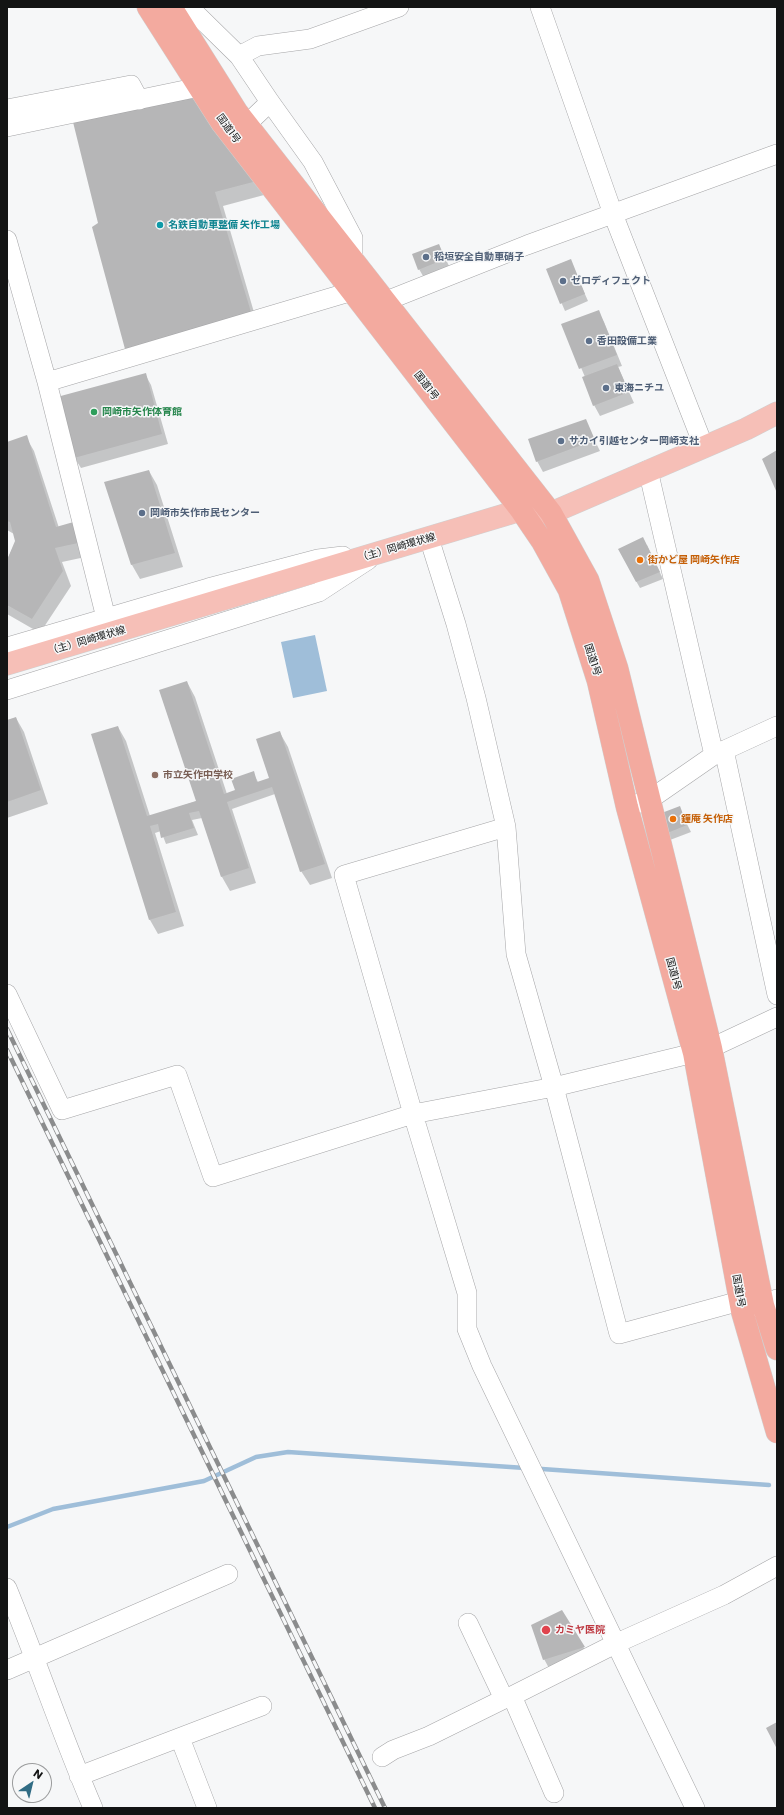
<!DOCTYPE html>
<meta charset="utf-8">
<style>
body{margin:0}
#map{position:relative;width:784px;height:1815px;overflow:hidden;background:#f6f7f8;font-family:Poppins,sans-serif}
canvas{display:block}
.frame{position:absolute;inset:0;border:8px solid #131414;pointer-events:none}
.north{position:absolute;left:12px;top:1763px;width:40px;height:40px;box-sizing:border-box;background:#f6f7f8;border:1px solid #9b9c9d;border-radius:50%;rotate:35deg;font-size:11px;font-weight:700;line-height:16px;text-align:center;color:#131414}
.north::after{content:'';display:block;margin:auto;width:14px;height:18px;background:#316c84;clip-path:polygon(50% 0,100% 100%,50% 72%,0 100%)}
</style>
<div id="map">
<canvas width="784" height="1815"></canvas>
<div class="frame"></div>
<div class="north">N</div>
</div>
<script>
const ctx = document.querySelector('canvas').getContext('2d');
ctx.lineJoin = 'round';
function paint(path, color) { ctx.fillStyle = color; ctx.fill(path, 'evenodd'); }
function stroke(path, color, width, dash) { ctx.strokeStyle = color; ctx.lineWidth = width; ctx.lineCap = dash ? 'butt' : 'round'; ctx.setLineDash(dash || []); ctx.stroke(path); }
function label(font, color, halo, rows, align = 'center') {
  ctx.font = font + ' Poppins,"Noto Sans JP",sans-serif'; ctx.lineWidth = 3; ctx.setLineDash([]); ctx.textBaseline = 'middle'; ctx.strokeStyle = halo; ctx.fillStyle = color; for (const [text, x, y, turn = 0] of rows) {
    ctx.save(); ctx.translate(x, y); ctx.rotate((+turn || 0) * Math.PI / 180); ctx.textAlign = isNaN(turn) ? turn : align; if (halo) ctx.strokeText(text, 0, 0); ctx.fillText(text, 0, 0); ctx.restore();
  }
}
const water = new Path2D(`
 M 315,635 L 327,691 L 293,698 L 281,642 Z`);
const shadow = new Path2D(`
 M 193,99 L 264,195 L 223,206 L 258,326 L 99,224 Z
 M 439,245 L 449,266 L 423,276 L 419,269 Z
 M 570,260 L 588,301 L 565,311 L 547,269 Z
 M 598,311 L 604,322 L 622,366 L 618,367 L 634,403 L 600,416 L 594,405 L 585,377 L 563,325 Z
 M 145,374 L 151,385 L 168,444 L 81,468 L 74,457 Z
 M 585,421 L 600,451 L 543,472 L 537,461 Z
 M 26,437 L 34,451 L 59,528 L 76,522 L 90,556 L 62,562 L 71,586 L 40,633 L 7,614 L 7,560 L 16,541 L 14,534 L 7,530 L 7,443 Z
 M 149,471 L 157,485 L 183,567 L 140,579 L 132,565 L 106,483 Z
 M 647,545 L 663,579 L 640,588 L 636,581 Z
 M 187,682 L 195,697 L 227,794 L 236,791 L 253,772 L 258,782 L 271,783 L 280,733 L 288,747 L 332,878 L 310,885 L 301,871 L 275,794 L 232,809 L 256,883 L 230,891 L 222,877 L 202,818 L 192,820 L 198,835 L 166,844 L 161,831 L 155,833 L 184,926 L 158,934 L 150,920 L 93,735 L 118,727 L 126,741 L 150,816 L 197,801 Z
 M 16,718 L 24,732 L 48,804 L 7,818 L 7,721 Z
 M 679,808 L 691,832 L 670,840 L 666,833 Z
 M 561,1611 L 590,1658 L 550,1670 L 544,1659 Z`);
const stream = new Path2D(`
 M 542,1469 L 769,1485
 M 7,1527 L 53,1509 L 204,1481 L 256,1457 L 288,1452 L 525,1468`);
const building = new Path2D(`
 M 194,98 L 257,181 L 215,192 L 251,312 L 125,349 L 92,227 L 98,223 L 72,118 Z
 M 439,244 L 445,259 L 418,270 L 412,254 Z
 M 571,259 L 585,294 L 560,304 L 546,269 Z
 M 599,310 L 617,355 L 579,369 L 561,324 Z
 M 617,364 L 629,392 L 593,406 L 582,377 Z
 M 146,373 L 162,434 L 74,458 L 57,397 Z
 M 586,419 L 595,440 L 536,462 L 528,439 Z
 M 27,435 L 56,527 L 77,521 L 83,542 L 55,548 L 63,571 L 32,619 L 7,605 L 7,560 L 15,541 L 10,522 L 7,521 L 7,442 Z
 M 777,450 L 777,493 L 762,459 Z
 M 149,470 L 175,553 L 131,565 L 104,482 Z
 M 643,537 L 660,572 L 636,582 L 618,549 Z
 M 187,681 L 224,794 L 235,790 L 231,779 L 254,771 L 257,782 L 269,778 L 256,739 L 280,731 L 325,864 L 300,872 L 272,787 L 227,802 L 249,868 L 221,877 L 199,811 L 189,813 L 194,828 L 161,838 L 158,824 L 150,826 L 176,912 L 149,920 L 91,734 L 118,726 L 147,816 L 196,801 L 159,690 Z
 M 16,717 L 41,790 L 7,802 L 7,720 Z
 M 680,806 L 687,825 L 665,834 L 659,814 Z
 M 562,1610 L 585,1647 L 543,1660 L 531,1625 Z
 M 777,1722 L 777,1749 L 766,1728 Z`);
const minor = new Path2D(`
 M 189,7 L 239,56 L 270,102 L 313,162 L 353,238 L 353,258
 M 540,7 L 613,214 L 704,447
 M 239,56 L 258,46 L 310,39 L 399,7
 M 7,109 L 131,85 L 139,100
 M 247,124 L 270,102
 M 7,127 L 199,87
 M 7,240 L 47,382 L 106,618 L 208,588 L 318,559 L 343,556
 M 386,301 L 527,245 L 777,154
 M 47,382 L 353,291
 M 648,470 L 714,755
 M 429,538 L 456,624 L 476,698 L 506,827 L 516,954 L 554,1087 L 619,1334 L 740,1301
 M 7,647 L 106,618
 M 7,690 L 319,592 L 368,560
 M 724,750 L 777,995
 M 627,807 L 649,800 L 714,755 L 777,726
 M 506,827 L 344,875 L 413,1114 L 467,1293 L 467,1329 L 482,1366 L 695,1808
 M 7,994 L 62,1110 L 177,1075 L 213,1177 L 413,1114 L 554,1087 L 694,1053 L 711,1048 L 777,1017
 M 749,1309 L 777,1299
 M 7,1588 C 37,1661 62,1736 93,1808
 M 468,1623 L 504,1699
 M 7,1670 L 228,1574
 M 512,1696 L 554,1793
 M 180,1738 L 207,1808
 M 382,1757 L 393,1750 L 429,1736 L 504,1699 L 512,1696 L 617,1643 L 724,1595 L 777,1566
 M 79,1776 L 262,1706`);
const primary = new Path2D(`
 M 7,664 L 521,510 L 551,513 L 746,429 L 777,413`);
const trunk = new Path2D(`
 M 148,7 L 222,123 L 521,510 L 542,541 L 569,590 L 598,681 L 627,807 L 694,1053 L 742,1311 L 777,1432
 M 171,7 L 237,112 L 551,513 L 588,580 L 617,668 L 711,1048 L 763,1305 L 777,1349`);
const rail = new Path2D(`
 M 7,1029 L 385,1808
 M 7,1050 L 375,1808`);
const markers = [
 [160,225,4,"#0f9aa8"],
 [426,257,4,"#5c6f8a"],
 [563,281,4,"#5c6f8a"],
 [589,341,4,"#5c6f8a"],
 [606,388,4,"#5c6f8a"],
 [94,412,4,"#2e9e5b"],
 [561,441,4,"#5c6f8a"],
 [142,513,4,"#5c6f8a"],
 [640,560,4,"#e8710a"],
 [155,775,4,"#8d6e63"],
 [673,819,4,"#e8710a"],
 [546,1630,5,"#e0444e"]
];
const streetNames = [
 ["国道1号",228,129,54],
 ["国道1号",426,386,52],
 ["（主）岡崎環状線",397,548,-16],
 ["（主）岡崎環状線",87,641,-16],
 ["国道1号",592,660,72],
 ["国道1号",673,974,75],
 ["国道1号",738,1291,80]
];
const cultureNames = [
 ["名鉄自動車整備 矢作工場",168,225]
];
const serviceNames = [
 ["稻垣安全自動車硝子",434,257],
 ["ゼロディフェクト",571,281],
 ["香田設備工業",597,341],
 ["東海ニチユ",614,388],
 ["サカイ引越センター岡崎支社",569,441],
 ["岡崎市矢作市民センター",150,513]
];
const leisureNames = [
 ["岡崎市矢作体育館",102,412]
];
const foodNames = [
 ["街かど屋 岡崎矢作店",648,560],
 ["鐘庵 矢作店",681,819]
];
const educationNames = [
 ["市立矢作中学校",163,775]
];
const healthNames = [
 ["カミヤ医院",555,1630]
];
paint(water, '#9fbed9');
paint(shadow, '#0003');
stroke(stream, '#9fbed9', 4.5);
paint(building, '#b6b6b7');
stroke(minor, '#a5a5a7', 20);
stroke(primary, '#d0d0d0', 23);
stroke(trunk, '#d0d0d0', 23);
stroke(minor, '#fff', 19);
stroke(primary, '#f6bfb7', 22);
stroke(trunk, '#f3aa9f', 22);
stroke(rail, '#8b8c8d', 4.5);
stroke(rail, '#f6f7f8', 3, [9]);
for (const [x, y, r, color] of markers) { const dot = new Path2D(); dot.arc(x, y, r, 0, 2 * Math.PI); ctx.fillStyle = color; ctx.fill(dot); stroke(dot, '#f6f7f8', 1.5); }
label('10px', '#131414', '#f6f7f8', streetNames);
label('bold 10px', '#0d838f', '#f6f7f8', cultureNames, 'left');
label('bold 10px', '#4e5e75', '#f6f7f8', serviceNames, 'left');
label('bold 10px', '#27864d', '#f6f7f8', leisureNames, 'left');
label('bold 10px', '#c56008', '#f6f7f8', foodNames, 'left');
label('bold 10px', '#785e54', '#f6f7f8', educationNames, 'left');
label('bold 10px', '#be3a42', '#f6f7f8', healthNames, 'left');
</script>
